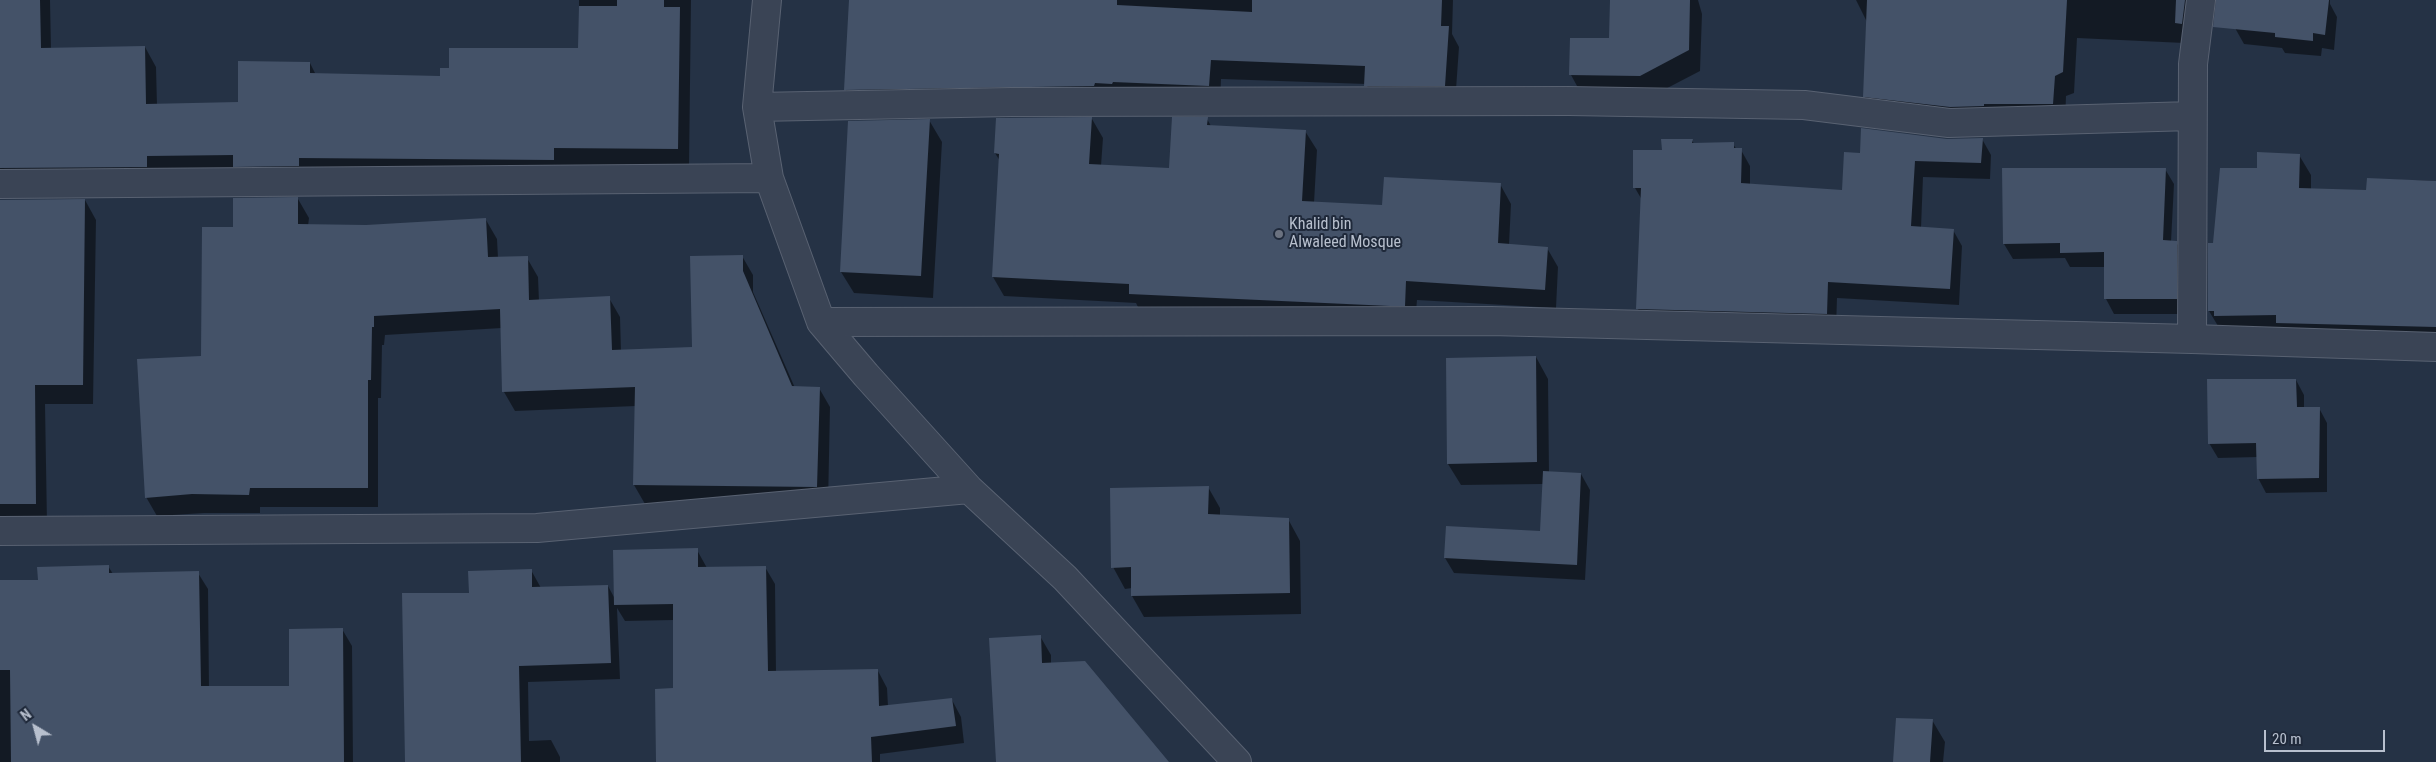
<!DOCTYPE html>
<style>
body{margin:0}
#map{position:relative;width:2436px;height:762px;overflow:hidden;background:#253245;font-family:"Roboto Condensed",sans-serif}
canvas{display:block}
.north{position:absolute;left:10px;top:702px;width:50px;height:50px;-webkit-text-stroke:4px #1f293a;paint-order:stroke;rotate:323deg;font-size:14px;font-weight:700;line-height:20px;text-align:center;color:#b8c0ce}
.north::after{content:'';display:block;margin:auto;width:18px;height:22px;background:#b8c0ce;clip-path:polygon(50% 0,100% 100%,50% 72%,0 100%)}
.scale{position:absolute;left:2264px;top:730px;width:121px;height:22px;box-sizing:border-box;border:2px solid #b8c0ce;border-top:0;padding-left:6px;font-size:15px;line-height:18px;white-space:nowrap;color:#b8c0ce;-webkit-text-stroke:4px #1f293a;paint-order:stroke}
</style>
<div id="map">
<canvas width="2436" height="762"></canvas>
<div class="north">N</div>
<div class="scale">20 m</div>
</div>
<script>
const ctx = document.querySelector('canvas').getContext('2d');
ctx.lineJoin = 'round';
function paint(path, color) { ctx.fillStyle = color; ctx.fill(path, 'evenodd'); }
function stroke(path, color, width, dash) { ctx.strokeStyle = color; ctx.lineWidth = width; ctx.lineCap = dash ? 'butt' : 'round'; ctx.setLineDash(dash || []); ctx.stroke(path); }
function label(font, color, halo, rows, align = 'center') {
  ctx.font = font + ' "Roboto Condensed",sans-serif'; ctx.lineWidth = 4; ctx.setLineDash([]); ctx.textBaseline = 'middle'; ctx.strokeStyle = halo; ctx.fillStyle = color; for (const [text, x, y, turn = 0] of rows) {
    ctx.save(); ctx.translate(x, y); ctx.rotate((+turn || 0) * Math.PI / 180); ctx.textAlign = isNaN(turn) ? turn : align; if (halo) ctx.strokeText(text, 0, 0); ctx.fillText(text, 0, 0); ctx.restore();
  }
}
const shadow = new Path2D(`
 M 0,0 L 50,0 L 51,49 L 145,47 L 156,67 L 157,105 L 239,103 L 310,63 L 316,75 L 441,77 L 579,50 L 579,0 L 691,0 L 689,168 L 0,193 Z
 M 851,0 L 1453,0 L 1452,34 L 1459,47 L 1455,104 L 1377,105 L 1366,84 L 1221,79 L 1220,105 L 856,108 L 845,89 Z
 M 1611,0 L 1698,0 L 1702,14 L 1700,71 L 1652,96 L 1582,95 L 1571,75 L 1611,39 Z
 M 1856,0 L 2186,0 L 2184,43 L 2077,38 L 2074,93 L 2066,96 L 2065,125 L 1876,117 L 1864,96 L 1867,22 Z
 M 2237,0 L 2330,0 L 2330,4 L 2337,17 L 2334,50 L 2322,48 L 2321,56 L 2285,53 L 2282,48 L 2244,44 L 2235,28 Z
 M 1092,119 L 1103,138 L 1101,166 L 1170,169 L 1207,119 L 1211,126 L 1305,131 L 1317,150 L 1314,203 L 1384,206 L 1500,184 L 1511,204 L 1509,245 L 1547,248 L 1558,267 L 1556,308 L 1417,300 L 1415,324 L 1141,313 L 1136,303 L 1004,296 L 993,277 L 1000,161 L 995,153 Z
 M 929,120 L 942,142 L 933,298 L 854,293 L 841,272 Z
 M 1982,139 L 1991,155 L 1990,179 L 1923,177 L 1921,228 L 1953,230 L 1962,246 L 1959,305 L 1837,298 L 1836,330 L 1647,325 L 1638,309 L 1642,200 L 1635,188 L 1663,152 L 1692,140 L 1694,144 L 1733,144 L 1737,150 L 1741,150 L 1750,166 L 1750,185 L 1843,191 L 1861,154 L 1947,140 Z
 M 2299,155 L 2311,175 L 2311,189 L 2367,191 L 2368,179 L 2436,181 L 2436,351 L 2221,331 L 2209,311 L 2214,245 L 2258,169 Z
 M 2165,169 L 2174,184 L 2171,242 L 2176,242 L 2185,257 L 2185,314 L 2114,314 L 2106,299 L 2106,267 L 2070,267 L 2065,258 L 2013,259 L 2004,244 Z
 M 298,199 L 309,218 L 308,226 L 366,226 L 486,220 L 497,239 L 498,258 L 527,258 L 538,277 L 539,301 L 609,298 L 620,317 L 621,351 L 693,348 L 742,256 L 753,275 L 753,292 L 795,388 L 819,388 L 830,407 L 828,506 L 645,504 L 634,485 L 636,406 L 515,411 L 504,392 L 502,328 L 385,335 L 384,345 L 382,345 L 381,398 L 378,398 L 378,507 L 260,507 L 260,513 L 204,513 L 157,516 L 146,497 L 202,357 L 234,228 Z
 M 85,200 L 96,220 L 93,404 L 45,404 L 47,523 L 0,524 L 0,201 Z
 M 1536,357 L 1548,379 L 1549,473 L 1581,474 L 1590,490 L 1585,580 L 1454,573 L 1445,558 L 1541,533 L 1543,484 L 1461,485 L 1448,464 Z
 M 2296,380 L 2304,395 L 2304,408 L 2319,408 L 2327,423 L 2327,492 L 2266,493 L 2258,478 L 2258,457 L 2218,458 L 2209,443 Z
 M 1208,487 L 1220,508 L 1220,516 L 1288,519 L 1300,541 L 1301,614 L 1144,617 L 1132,596 L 1132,588 L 1125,589 L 1113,567 Z
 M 697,550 L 707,568 L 765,567 L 775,584 L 776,672 L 878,671 L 887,688 L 888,706 L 952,700 L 961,717 L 964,743 L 880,754 L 880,762 L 657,762 L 675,689 L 674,620 L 625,621 L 617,608 L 620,679 L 528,682 L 529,741 L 551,740 L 560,757 L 560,762 L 407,762 L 470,594 L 531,570 L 541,588 L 608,586 L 615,599 Z
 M 108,566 L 113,574 L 198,573 L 208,589 L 209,688 L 290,688 L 342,629 L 352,646 L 353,762 L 0,762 L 0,582 L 39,581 Z
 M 1040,636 L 1051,655 L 1051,664 L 1167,762 L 997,762 Z
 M 1932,720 L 1945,742 L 1943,762 L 1894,762 Z`);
const building = new Path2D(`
 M 0,0 L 40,0 L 41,48 L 145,46 L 146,104 L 238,102 L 238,61 L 310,62 L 310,73 L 440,76 L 440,68 L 449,68 L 449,48 L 578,48 L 579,6 L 617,6 L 617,0 L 664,0 L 664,7 L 680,7 L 678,149 L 554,148 L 554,160 L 299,158 L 299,166 L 233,167 L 233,155 L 147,156 L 147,167 L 0,168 Z
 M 849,0 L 1117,0 L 1117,5 L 1252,12 L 1252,0 L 1442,0 L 1441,26 L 1449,26 L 1445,86 L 1364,86 L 1365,66 L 1211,60 L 1209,86 L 1113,82 L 1112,84 L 1095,83 L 1094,86 L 844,90 Z
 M 1610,0 L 1690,0 L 1689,50 L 1640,76 L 1569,75 L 1570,38 L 1609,38 Z
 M 1867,0 L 2067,0 L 2063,72 L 2055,76 L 2053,104 L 1984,104 L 1984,106 L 1950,107 L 1863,97 Z
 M 2176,0 L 2185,0 L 2182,24 L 2175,23 Z
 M 2216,0 L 2329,0 L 2325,35 L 2313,33 L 2313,41 L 2275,37 L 2275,33 L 2213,27 Z
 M 1092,117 L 1089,164 L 1169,168 L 1172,117 L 1208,117 L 1207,125 L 1306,130 L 1302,201 L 1382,205 L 1384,177 L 1501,183 L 1498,243 L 1548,247 L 1545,290 L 1406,281 L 1405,306 L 1390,306 L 1129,294 L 1129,284 L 992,277 L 999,154 L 994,153 L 996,118 Z
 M 930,119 L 921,276 L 840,272 L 848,121 Z
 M 1861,128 L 1947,139 L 1983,138 L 1981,163 L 1915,161 L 1911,226 L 1954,229 L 1950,289 L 1828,282 L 1827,314 L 1636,309 L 1641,188 L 1633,188 L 1633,150 L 1662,150 L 1661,139 L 1693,139 L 1692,143 L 1734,142 L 1734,148 L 1742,148 L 1741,183 L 1842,190 L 1844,152 L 1860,153 Z
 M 2257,152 L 2300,154 L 2299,188 L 2366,190 L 2367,178 L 2436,181 L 2436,327 L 2276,323 L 2276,315 L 2214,316 L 2214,311 L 2208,311 L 2208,243 L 2213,243 L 2220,168 L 2257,168 Z
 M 2002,168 L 2166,168 L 2163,240 L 2177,241 L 2177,299 L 2104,299 L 2104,252 L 2060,253 L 2060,243 L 2003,244 Z
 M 298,197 L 298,224 L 366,225 L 486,218 L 488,257 L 528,256 L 529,300 L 610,296 L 612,350 L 692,347 L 690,256 L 743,255 L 743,271 L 792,386 L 820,387 L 817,487 L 633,485 L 635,387 L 502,392 L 500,309 L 374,316 L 374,327 L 372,327 L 371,380 L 368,380 L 368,488 L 250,488 L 249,495 L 192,494 L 145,498 L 137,359 L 201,356 L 202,227 L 233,227 L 233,198 Z
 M 85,199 L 83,385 L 35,385 L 36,504 L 0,504 L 0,200 Z
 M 1536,356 L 1537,462 L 1447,464 L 1446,358 Z
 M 2207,379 L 2296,379 L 2297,407 L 2320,407 L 2319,478 L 2257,479 L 2256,443 L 2208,444 Z
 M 1543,471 L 1581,473 L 1577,565 L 1444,558 L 1446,526 L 1540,531 Z
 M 1209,486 L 1208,514 L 1289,518 L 1290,593 L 1131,596 L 1131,567 L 1111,568 L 1110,488 Z
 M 698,548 L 698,567 L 766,566 L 768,671 L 878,669 L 879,706 L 952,698 L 956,726 L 871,737 L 872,762 L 656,762 L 655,689 L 673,688 L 673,604 L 614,605 L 613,550 Z
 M 109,565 L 109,573 L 199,571 L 201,686 L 289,686 L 289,629 L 343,628 L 344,762 L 11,762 L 10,670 L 0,670 L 0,580 L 38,580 L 37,567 Z
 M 532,569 L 532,587 L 608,585 L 611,663 L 519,666 L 521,762 L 405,762 L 402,593 L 469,593 L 468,571 Z
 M 1041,635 L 1042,663 L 1085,661 L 1169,762 L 996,762 L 989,638 Z
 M 1896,718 L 1933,719 L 1930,762 L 1893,762 Z`);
const street = new Path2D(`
 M 767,0 L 757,107 L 769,178 L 821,322 L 866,375 L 969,489 L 1065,578 L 1237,762
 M 757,107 L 1011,102 L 1569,101 L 1804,105 L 1949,123 L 2192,116
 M 0,184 L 769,178
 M 821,322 L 1491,321 L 2192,339 L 2436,347
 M 2192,339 L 2193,64 L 2201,0
 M 0,531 L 537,528 L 969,489`);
const markers = [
 [1279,234,5,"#6b7280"]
];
const poiNames = [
 ["Khalid bin",1289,225],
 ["Alwaleed Mosque",1289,243]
];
paint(shadow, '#0007');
paint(building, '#445268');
stroke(street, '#596272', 30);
stroke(street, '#3a4455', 28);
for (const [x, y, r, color] of markers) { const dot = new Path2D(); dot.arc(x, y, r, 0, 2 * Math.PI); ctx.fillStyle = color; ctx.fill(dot); stroke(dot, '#1f293a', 2); }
label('16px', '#b8c0ce', '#1f293a', poiNames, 'left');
</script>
